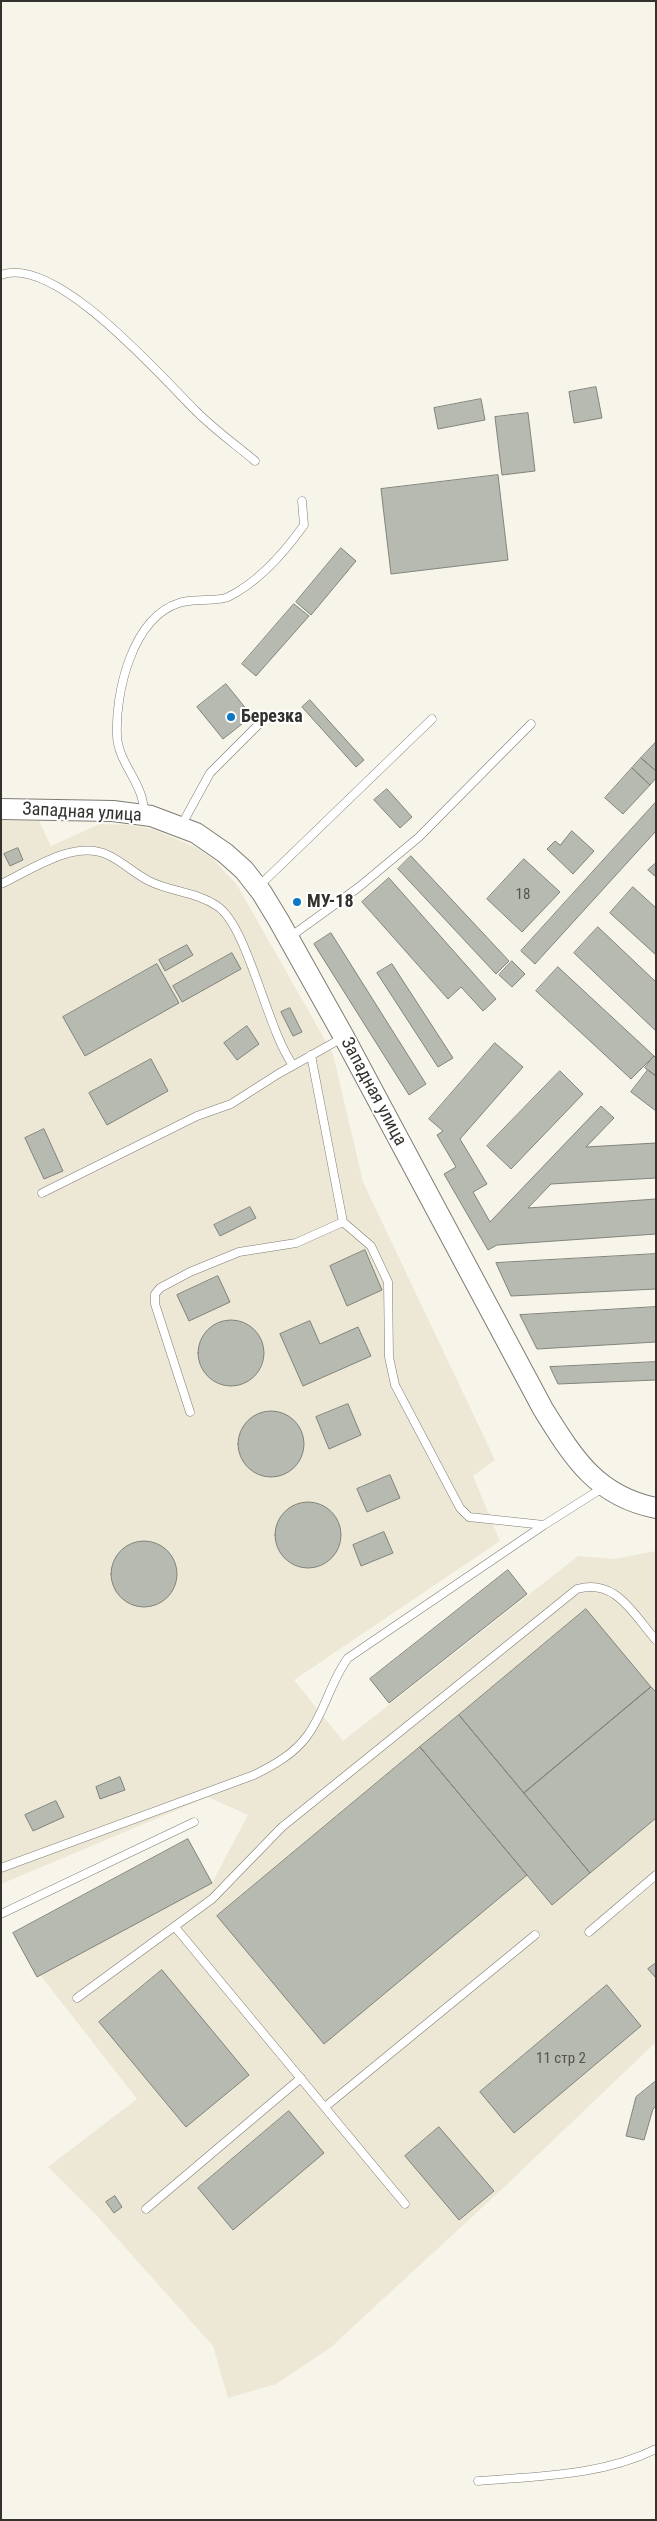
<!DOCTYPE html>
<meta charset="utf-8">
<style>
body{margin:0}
#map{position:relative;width:657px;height:2521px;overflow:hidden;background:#f7f4e9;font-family:"Roboto Condensed",sans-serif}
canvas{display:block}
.frame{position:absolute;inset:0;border:2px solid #33322e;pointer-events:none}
</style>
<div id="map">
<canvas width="657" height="2521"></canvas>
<div class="frame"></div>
</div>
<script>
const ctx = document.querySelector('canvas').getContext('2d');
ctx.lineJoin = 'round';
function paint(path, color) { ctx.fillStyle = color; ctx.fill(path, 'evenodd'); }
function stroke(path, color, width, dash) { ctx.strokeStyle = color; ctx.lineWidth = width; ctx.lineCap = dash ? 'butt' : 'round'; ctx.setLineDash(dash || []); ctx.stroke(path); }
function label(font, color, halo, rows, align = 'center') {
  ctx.font = font + ' "Roboto Condensed",sans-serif'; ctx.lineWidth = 4; ctx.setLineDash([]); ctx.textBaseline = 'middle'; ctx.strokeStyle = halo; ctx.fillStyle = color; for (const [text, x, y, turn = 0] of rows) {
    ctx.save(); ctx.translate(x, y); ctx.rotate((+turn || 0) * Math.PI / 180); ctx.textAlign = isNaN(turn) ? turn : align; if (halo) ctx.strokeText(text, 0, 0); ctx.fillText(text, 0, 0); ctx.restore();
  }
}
const built = new Path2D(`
 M 1,820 L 39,821 L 51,846 L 100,824 L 130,825 L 155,830 L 197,848 L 213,859 L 237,885 L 333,1054 L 363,1182 L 495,1460 L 473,1476 L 500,1541 L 294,1680 L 343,1741 L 578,1556 L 615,1559 L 656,1551 L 656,2042 L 500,2191 L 330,2348 L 276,2384 L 228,2398 L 213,2346 L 98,2217 L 48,2167 L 137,2099 L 41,1976 L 37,1977 L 13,1933 L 188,1839 L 212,1883 L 248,1815 L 208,1797 L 1,1884 Z`);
const building = new Path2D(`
 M 596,387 L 602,418 L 574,423 L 569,392 Z
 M 481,399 L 485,420 L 438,429 L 434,408 Z
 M 528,413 L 535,471 L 502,475 L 495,417 Z
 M 498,475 L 508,560 L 391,574 L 381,489 Z
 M 341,548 L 356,561 L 311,615 L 296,602 Z
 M 294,604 L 309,616 L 256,676 L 242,664 Z
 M 226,684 L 252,716 L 223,739 L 197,707 Z
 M 310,700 L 364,760 L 356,767 L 302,707 Z
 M 656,742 L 656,771 L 641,758 Z
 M 641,758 L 656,771 L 656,778 L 650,785 L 632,768 Z
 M 632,768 L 650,785 L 623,814 L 605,798 Z
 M 387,789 L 412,817 L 400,828 L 374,800 Z
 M 656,802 L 656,831 L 535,964 L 521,951 Z
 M 572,831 L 594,851 L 573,874 L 547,849 L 555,841 L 560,845 Z
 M 18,848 L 23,860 L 10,866 L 4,854 Z
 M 411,856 L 509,961 L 496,974 L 398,869 Z
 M 524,859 L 560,892 L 522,932 L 487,899 Z
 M 656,863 L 656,877 L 648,870 Z
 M 389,878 L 496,999 L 483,1011 L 461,987 L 448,999 L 362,902 Z
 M 633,887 L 656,908 L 656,955 L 610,913 Z
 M 598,927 L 656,982 L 656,1031 L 574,953 Z
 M 331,933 L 426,1084 L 409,1095 L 314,944 Z
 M 187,945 L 193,955 L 165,971 L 159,960 Z
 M 232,953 L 241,969 L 182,1002 L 173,986 Z
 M 512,961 L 525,974 L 512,987 L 499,975 Z
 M 157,964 L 179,1003 L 85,1056 L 63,1017 Z
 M 392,964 L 453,1058 L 438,1067 L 377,973 Z
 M 558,967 L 654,1056 L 631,1079 L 536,991 Z
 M 290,1008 L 302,1032 L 293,1036 L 281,1012 Z
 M 247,1026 L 259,1044 L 237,1060 L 224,1043 Z
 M 495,1043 L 523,1067 L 460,1139 L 487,1184 L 473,1192 L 490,1222 L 601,1106 L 614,1118 L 586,1147 L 656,1143 L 656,1178 L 551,1184 L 528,1208 L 656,1199 L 656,1234 L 497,1245 L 488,1250 L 444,1174 L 456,1167 L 437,1135 L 443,1131 L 429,1119 Z
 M 654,1056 L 656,1058 L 656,1076 L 645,1068 Z
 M 151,1059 L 168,1091 L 107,1125 L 89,1093 Z
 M 648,1070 L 656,1076 L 656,1111 L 631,1092 Z
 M 560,1071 L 583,1094 L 511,1169 L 487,1146 Z
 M 44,1129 L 63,1171 L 44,1179 L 25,1138 Z
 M 250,1207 L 256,1218 L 220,1236 L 214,1225 Z
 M 365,1250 L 382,1290 L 347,1306 L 330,1266 Z
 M 656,1254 L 656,1289 L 511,1296 L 496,1263 Z
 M 218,1276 L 230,1302 L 189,1321 L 177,1295 Z
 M 656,1307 L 656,1342 L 537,1349 L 520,1315 Z
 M198 1353a33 33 0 1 1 66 0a33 33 0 1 1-66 0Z
 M 310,1321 L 320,1344 L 358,1327 L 371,1356 L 303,1386 L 280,1334 Z
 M 656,1362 L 656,1380 L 558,1384 L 550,1367 Z
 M 348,1404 L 361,1435 L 329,1449 L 316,1417 Z
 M238 1444a33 33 0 1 1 66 0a33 33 0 1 1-66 0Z
 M 390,1475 L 400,1498 L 367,1512 L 357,1489 Z
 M275 1535a33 33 0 1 1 66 0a33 33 0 1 1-66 0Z
 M 384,1532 L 393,1553 L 361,1566 L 353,1545 Z
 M111 1574a33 33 0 1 1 66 0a33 33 0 1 1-66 0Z
 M 508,1570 L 527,1594 L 389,1703 L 370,1679 Z
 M 586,1609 L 651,1687 L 524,1793 L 459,1715 Z
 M 651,1687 L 656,1692 L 656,1818 L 590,1873 L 524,1793 Z
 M 459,1715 L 590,1873 L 552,1905 L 420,1747 Z
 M 420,1747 L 527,1875 L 324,2044 L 217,1916 Z
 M 120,1777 L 125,1790 L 100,1799 L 96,1787 Z
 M 56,1801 L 64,1817 L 33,1831 L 25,1815 Z
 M 188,1839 L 212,1883 L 37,1977 L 13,1933 Z
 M 656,1963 L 656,1978 L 648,1969 Z
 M 162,1970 L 249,2075 L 186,2127 L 99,2022 Z
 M 607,1985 L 641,2026 L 514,2133 L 480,2092 Z
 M 656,2081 L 656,2106 L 653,2109 L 644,2140 L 626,2136 L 636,2097 Z
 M 289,2111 L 324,2153 L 233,2230 L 198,2188 Z
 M 439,2127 L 494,2191 L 459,2220 L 405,2156 Z
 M 115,2196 L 122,2207 L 114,2213 L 106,2202 Z`);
const service = new Path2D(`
 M 1,275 C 56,254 161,377 197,412 C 215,430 236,445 255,461
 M 145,814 C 144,808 143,801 141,795 C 135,776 118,758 117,736 C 115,693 132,618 179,603 C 192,598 218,602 228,597 C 259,582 284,553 304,525 L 302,501
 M 181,826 L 210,773 L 265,718
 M 1,884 C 31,870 74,839 108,855 C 123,862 135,874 149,881 C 171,892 197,892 217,906 C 248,926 267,1030 293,1065
 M 259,886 L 432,719
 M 290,937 L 359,887 L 419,837 L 531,724
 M 42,1193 L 197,1116 L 231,1104 L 278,1074 L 344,1037
 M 343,1222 L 371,1246 L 388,1282 L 389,1357 L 395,1385 L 460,1508 L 469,1517 L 544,1525 L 604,1487
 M 190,1412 L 155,1304 L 155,1294 L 160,1288 L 190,1272 L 239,1252 L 296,1243 L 343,1222 L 311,1055
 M 1,1868 L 254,1775 C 274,1765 294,1754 307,1736 C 325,1712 330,1682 348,1658 L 544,1525
 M 1,1914 L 194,1822
 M 175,1927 L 405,2204
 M 589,1932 L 656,1875
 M 77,1998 L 212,1899 L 282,1827 L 577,1589 C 616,1578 633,1614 656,1640
 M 325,2107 L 535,1935
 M 146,2209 L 301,2078
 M 478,2481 C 538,2476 601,2476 656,2449`);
const tertiary = new Path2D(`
 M 1,809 L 113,811 L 151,816 L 196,833 L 225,853 L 244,870 L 262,893 L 279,921 L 344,1037 L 543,1409 C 573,1457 596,1496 656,1508`);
const markers = [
 [231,717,5,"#0d78c3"],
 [297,902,5,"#0d78c3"]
];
const numberNames = [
 ["18",523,895],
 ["11 стр 2",561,2059]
];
const poiNames = [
 ["Березка",241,717],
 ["МУ-18",307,902]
];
const streetNames = [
 ["Западная улица",82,813,3],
 ["Западная улица",373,1092,62]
];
paint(built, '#ede7d6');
paint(building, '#b7bab0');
stroke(building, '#81847b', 1);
stroke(service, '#7f7c73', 9);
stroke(tertiary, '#7f7c73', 22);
stroke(service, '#fff', 8);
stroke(tertiary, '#fff', 20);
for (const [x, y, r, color] of markers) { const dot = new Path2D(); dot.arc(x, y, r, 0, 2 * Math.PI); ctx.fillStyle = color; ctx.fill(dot); stroke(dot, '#fff', 2); }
label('15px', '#54544e', null, numberNames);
label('bold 18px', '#33322e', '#fff', poiNames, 'left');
label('18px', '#33322e', '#fff', streetNames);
</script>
